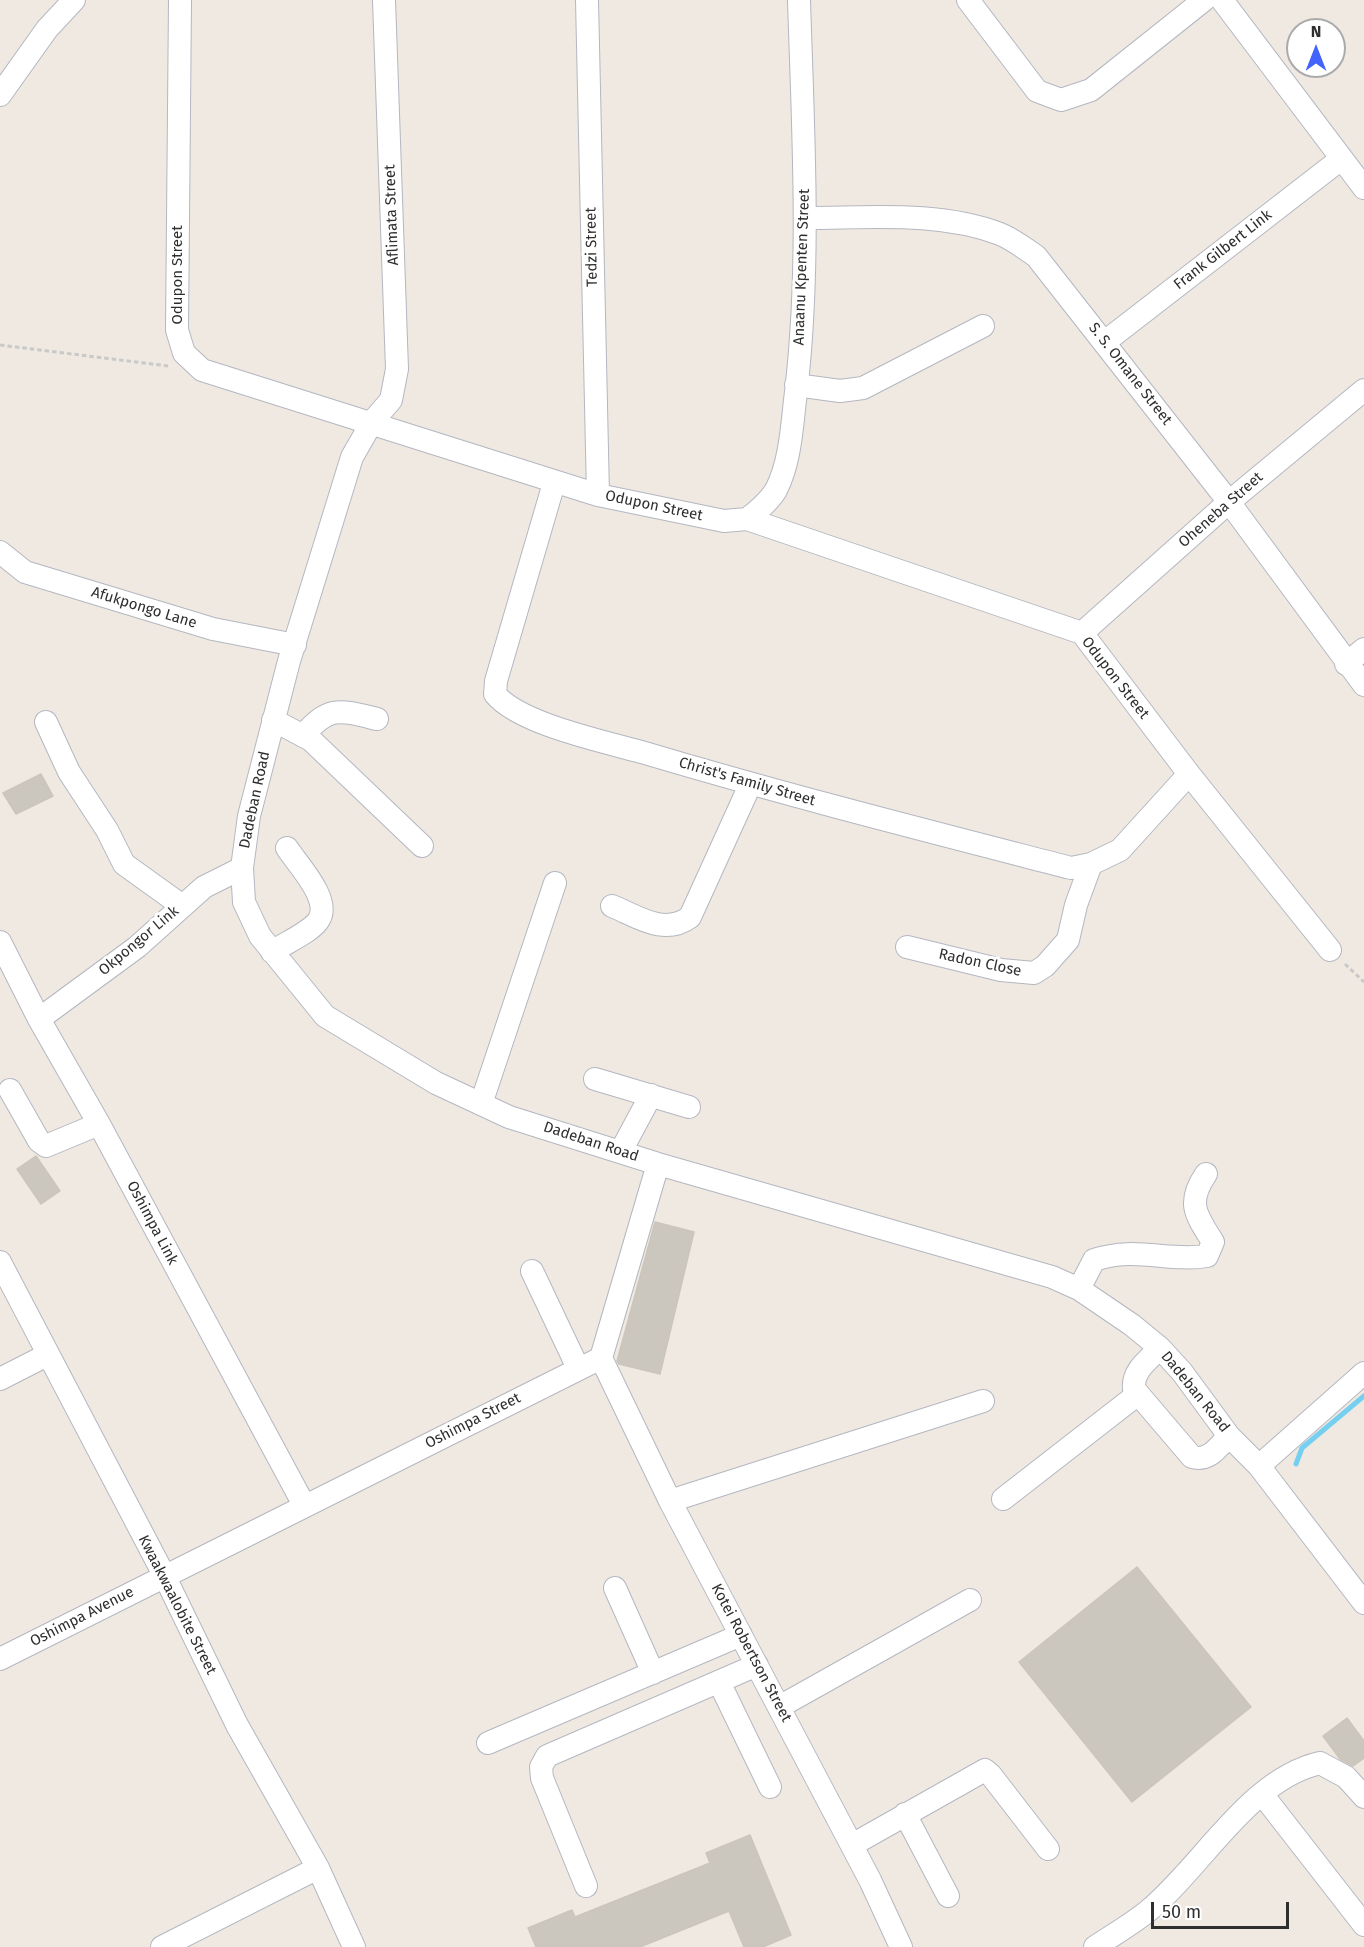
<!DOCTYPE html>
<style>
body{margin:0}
#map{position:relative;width:1364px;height:1947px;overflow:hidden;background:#efe9e1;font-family:"Fira Sans",sans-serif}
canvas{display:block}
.north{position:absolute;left:1286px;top:18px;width:60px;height:60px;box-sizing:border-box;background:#fff;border:2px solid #ababab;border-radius:50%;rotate:0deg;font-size:16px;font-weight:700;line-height:24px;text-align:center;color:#2e2e2e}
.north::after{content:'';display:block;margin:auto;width:21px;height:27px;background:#4264fb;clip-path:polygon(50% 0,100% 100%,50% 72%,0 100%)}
.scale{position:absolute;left:1151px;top:1902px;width:138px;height:27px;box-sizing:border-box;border:3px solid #2e2e2e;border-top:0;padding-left:8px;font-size:18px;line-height:21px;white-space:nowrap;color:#2e2e2e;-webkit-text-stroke:4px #fff;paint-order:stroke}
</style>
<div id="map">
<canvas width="1364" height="1947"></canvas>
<div class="north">N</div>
<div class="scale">50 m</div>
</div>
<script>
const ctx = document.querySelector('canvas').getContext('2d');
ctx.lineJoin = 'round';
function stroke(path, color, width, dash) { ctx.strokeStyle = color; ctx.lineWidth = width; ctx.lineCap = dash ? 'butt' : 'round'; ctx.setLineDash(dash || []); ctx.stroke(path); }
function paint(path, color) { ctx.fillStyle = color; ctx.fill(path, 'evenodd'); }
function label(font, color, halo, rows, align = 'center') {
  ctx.font = font + ' "Fira Sans",sans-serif'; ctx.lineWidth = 6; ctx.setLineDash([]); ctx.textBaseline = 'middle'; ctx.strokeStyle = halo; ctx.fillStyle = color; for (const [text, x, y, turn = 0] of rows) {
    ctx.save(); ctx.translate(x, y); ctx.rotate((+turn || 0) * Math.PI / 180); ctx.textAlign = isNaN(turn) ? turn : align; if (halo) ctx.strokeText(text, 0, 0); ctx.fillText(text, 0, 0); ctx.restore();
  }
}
const stream = new Path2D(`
 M 1296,1464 L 1302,1448 L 1364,1396`);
const building = new Path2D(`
 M 41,774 L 53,796 L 16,814 L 3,793 Z
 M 36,1156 L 60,1191 L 41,1204 L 17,1169 Z
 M 655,1222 L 694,1232 L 660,1374 L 619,1364 L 617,1361 Z
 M 1137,1567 L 1251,1707 L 1132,1802 L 1019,1662 Z
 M 1347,1718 L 1364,1741 L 1364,1758 L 1353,1766 L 1340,1759 L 1323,1736 Z
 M 750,1835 L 791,1935 L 763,1947 L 744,1947 L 729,1911 L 640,1947 L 536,1947 L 528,1928 L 572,1910 L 575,1917 L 710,1863 L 706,1853 Z`);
const path = new Path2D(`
 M 0,345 L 168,366
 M 1345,964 L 1364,982`);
const minor = new Path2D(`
 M 180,0 L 177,330 L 184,353 L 202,370 L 598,495 L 724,521 L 747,519 L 1082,633 L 1189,774 L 1330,950
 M 384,0 L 397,369 L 391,400 L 372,422 L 352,457 L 289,661 L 249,816 L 242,868 L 244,902 L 260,936 L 325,1016 L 436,1083 L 509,1117 L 658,1164 L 1052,1277 L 1079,1289 L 1132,1325 L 1160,1348 L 1182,1372 L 1229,1436 L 1259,1466 L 1364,1603
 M 587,0 L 598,495
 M 968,0 L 1037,91 L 1061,100 L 1091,90 L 1204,0
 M 1222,0 L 1364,188
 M 0,95 L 47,29 L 74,0
 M 806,218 C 870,218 939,211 1000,234 C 1013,239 1025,249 1036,256 L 1229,502 L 1364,685
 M 1106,341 L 1341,159
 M 796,385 L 840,391 L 863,388 L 983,326
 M 554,483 L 496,681 L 495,694 C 519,724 606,742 645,753 C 786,795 928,831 1071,868 L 1091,864 L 1120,850 L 1189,774
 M 747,519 C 757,512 770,500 776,490 C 791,461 792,423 796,392 C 811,261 803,131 799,0
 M 0,552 L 25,572 L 213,629 L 295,645
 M 1082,633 L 1229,502 L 1364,390
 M 1346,664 L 1364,649
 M 273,720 L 311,740 L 422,846
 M 46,722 L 69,772 L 107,830 L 124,864 L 181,905
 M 303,736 C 329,705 340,710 377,719
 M 612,906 C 639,917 664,936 690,917 L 750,785
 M 0,942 L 39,1019 L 99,1124 L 304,1505
 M 907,947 L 1001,970 L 1034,973 L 1045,966 L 1068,940 L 1076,905 L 1091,864
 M 272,952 C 285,943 309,933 318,921 C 333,901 298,865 287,848
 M 39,1019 L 137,947 L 204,887 L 242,868
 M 595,1079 L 689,1107
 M 10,1090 L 39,1141 L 46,1146 L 99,1124
 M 481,1104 L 555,883
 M 621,1151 L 651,1095
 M 0,1262 L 164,1575 L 237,1725 L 318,1868 L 354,1947
 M 532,1271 L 578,1368
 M 1079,1289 L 1094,1260 C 1136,1246 1167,1262 1207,1256 L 1213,1242 C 1196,1215 1186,1203 1206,1174
 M 1160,1348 C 1148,1360 1132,1371 1134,1389 L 1192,1457 C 1209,1462 1218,1447 1229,1436
 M 601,1358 L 670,1501 L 870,1880 L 901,1947
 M 0,1379 L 47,1355
 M 1259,1466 L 1364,1373
 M 1003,1499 L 1138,1394
 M 670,1501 L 983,1401
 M 615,1588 L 653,1673
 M 0,1659 L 601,1358 L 658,1164
 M 719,1682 L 770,1787
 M 779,1707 L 970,1600
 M 488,1743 L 741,1635
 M 1262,1794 L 1364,1925
 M 905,1814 L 948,1896
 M 852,1845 L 985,1770 L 990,1774 L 1048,1849
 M 586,1886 L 542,1778 L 541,1767 L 547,1756 L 757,1665
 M 162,1947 L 318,1868
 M 1095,1947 C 1113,1935 1132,1924 1148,1911 C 1203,1866 1249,1779 1320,1763 L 1346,1777 L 1364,1797`);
const streetNames = [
 ["Aflimata Street",392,215,-92],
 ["Tedzi Street",592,247,-91],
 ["Frank Gilbert Link",1223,250,-38],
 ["Anaanu Kpenten Street",802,267,-88],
 ["Odupon Street",178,275,-90],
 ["S. S. Omane Street",1130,374,52],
 ["Odupon Street",654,506,12],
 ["Oheneba Street",1221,510,-41],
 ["Afukpongo Lane",144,608,17],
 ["Odupon Street",1115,678,52],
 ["Christ's Family Street",747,782,16],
 ["Dadeban Road",255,800,-78],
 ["Okpongor Link",139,941,-40],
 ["Radon Close",980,963,12],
 ["Dadeban Road",591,1142,18],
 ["Oshimpa Link",152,1223,62],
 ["Dadeban Road",1195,1392,51],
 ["Oshimpa Street",473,1421,-27],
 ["Kwaakwaalobite Street",177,1605,63],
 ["Oshimpa Avenue",82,1617,-27],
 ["Kotei Robertson Street",751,1653,62]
];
stroke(stream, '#75cff0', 5);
paint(building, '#cbc7bf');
stroke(building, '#cbc5ba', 1.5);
stroke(minor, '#b4b7c1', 24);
stroke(path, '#c9c9c9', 3, [4.5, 3]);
stroke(minor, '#fff', 22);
label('15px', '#2e2e2e', '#fff', streetNames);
</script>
